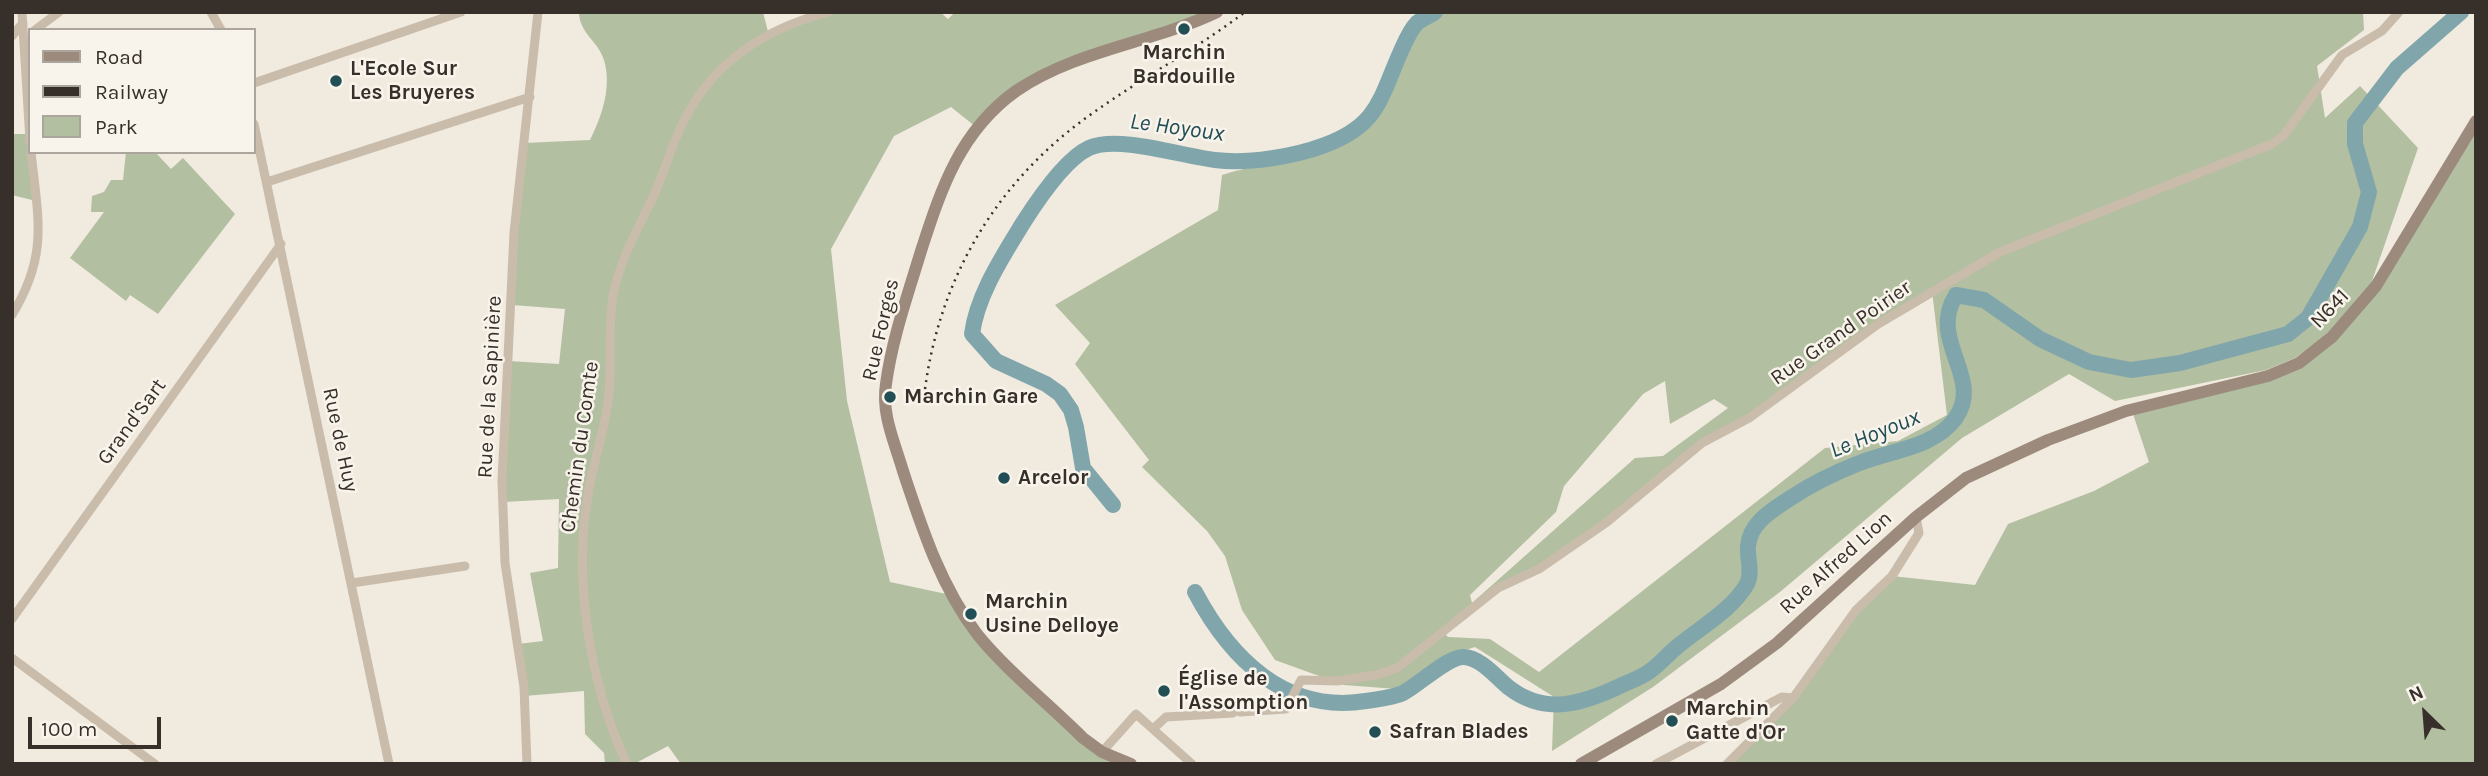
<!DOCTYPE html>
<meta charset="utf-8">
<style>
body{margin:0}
#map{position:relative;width:2488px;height:776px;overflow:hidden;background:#f1eadf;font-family:Karla,sans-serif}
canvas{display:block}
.frame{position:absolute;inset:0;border:14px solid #372f2a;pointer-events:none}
.legend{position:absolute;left:28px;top:28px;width:228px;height:126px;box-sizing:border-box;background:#f9f4eb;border:2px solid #aba59e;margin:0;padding:9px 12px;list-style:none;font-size:21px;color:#372f2a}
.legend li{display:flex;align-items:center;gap:14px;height:35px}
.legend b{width:35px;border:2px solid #aba59e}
.north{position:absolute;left:2390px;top:678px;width:70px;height:70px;-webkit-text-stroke:5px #f9f4eb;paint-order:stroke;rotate:335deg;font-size:19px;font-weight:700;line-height:28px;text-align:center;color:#372f2a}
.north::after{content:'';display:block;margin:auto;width:24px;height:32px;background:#372f2a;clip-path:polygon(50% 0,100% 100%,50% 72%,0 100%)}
.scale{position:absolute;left:28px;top:717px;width:133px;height:32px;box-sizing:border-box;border:4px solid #372f2a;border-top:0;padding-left:9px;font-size:21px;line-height:24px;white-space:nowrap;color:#372f2a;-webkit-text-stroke:5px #f9f4eb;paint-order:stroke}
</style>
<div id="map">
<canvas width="2488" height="776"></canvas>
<div class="frame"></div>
<ul class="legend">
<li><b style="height:9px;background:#9c8b7d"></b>Road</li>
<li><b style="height:9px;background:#372f2a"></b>Railway</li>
<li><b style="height:19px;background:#b2bfa0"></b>Park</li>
</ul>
<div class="north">N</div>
<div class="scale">100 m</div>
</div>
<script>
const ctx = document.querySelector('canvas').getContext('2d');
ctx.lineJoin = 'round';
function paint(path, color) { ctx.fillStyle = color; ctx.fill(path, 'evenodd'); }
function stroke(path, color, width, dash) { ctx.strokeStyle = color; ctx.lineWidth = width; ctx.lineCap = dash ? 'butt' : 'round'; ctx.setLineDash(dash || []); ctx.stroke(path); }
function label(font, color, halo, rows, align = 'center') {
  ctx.font = font + ' Karla,sans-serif'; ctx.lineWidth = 5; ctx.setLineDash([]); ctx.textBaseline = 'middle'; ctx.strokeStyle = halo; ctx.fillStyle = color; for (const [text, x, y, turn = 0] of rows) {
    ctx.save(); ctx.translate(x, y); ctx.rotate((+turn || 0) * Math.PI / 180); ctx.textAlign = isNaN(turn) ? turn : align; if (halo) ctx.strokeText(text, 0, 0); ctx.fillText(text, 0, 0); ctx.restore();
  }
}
const green = new Path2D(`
 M 579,12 L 763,12 L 768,32 L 828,12 L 940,12 L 948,19 L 955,12 L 1217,12 L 1046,74 L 976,127 L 951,107 L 894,136 L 831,249 L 847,401 L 890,582 L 951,595 L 978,635 L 1102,752 L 1137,764 L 681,764 L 668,746 L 634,764 L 605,764 L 604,753 L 585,734 L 584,691 L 524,696 L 518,644 L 543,641 L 530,573 L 558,568 L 559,499 L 503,502 L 508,361 L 559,364 L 565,309 L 512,305 L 524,143 L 590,140 C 602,116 612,87 604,60 C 599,42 579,33 579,12 Z
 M 1435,12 L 2363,12 L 2364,30 L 2317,66 L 2325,118 L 2360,86 L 2418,148 L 2371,284 L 2329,333 L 2295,358 L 2266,370 L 2115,401 L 2069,374 L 1962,438 L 1780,592 L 1653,687 L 1552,751 L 1554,697 L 1475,647 L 1440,658 L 1397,689 L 1344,685 L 1275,660 L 1242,610 L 1225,556 L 1207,531 L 1142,467 L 1149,460 L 1075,364 L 1090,343 L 1055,305 L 1218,210 L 1222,175 C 1268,161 1357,147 1381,103 C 1401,66 1394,36 1435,12 ZM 1932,291 L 1947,415 L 1898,441 L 1825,448 L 1539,672 L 1490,639 L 1448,637 L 1443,632 L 1498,588 L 1572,548 L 1702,443 L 1800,382 ZM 1665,381 L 1670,424 L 1714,399 L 1728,408 L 1663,456 L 1635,458 L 1472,603 L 1470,595 L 1556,512 L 1564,486 L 1643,394 Z
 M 2476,131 L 2476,764 L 1727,764 L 1779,714 L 1856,610 L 1892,576 L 1975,585 L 2008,524 L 2094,491 L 2149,462 L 2133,414 L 2268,381 L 2336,341 Z
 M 12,134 L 29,134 L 36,201 L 12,195 Z
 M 126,152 L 155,152 L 171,169 L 183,158 L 235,214 L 158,314 L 130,295 L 126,301 L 70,258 L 104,212 L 91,212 L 92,196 L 104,192 L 111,180 L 123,180 Z`);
const river = new Path2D(`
 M 1113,505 L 1083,468 L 1076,427 L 1071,410 L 1060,394 L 1046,384 L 996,361 L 972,334 C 977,295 1003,256 1023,223 C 1037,201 1065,159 1089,148 C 1119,135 1181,156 1215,160 C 1248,164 1293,157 1325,145 C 1379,125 1380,98 1401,51 C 1405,42 1410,30 1417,23 C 1421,19 1430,16 1435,12
 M 1195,592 C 1230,658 1285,714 1366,701 C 1378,699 1393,698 1403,693 C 1419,685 1448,656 1464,657 C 1481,658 1496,677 1508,687 C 1545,716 1582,704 1620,686 C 1630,681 1641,678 1650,671 C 1660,664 1668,654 1678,646 C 1702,626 1731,611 1747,584 C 1753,572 1747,559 1748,546 C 1750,523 1771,511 1789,499 C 1810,485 1834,473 1857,464 C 1890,450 1932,449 1955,419 C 1985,378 1927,341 1956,295 L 1984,300 L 2040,339 L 2089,362 L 2131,370 L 2180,363 L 2288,334 L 2308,318 L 2360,227 L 2369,192 L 2355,144 L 2355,123 L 2397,68 L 2461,12`);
const minor = new Path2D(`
 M 22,12 L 30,141
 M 211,12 L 221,30
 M 35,30 L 59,12
 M 12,36 L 23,23
 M 254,83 L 461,12
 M 254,124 L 389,764
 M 267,182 L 530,97
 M 12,315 C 49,254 38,219 31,152
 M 352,583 L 465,566
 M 12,619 L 281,244
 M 12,658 L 155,764
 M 1240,712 L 1286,709 L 1301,680 L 1337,681 L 1376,675 L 1397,668 L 1498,588 L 1539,569 L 1607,522 L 1702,443 L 1749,418 L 1878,324 L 2000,252 L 2272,144 L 2284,135 L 2342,55 L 2382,31 L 2399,12
 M 1153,729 L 1166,717 L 1233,713
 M 1102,752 L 1136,714 L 1192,764
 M 527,764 L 524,687 L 505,563 L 502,481 L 514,233 L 538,12
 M 627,764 C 590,685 573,582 588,495 C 593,463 604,433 608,402 C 613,367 607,330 613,296 C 619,261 640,225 655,193 C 666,168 673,139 687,115 C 717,59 768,28 828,12
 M 1656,764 L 1782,697 L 1793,698
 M 1727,764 L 1793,698 L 1856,610 L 1892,576 L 1919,533 L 1916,517`);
const secondary = new Path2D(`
 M 1131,764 L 1102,752 L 1083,738 C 1050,705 1005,669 977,634 C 940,585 922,528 903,471 C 895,443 881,414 886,384 C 892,339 908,294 921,251 C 941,189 960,131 1016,91 C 1076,50 1152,43 1217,12
 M 1581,764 L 1721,684 L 1777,643 L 1916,517 L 1966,478 L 2048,440 L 2126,411 L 2268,376 L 2299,363 L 2332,337 L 2376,286 L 2476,121`);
const rail = new Path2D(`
 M 925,389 C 940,277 997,181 1090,115 C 1140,79 1195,50 1245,12`);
const markers = [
 [1184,29,7,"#224e56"],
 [336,81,7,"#224e56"],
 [890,397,7,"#224e56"],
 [1004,478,7,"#224e56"],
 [971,614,7,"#224e56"],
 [1164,691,7,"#224e56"],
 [1672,721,7,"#224e56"],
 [1375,732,7,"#224e56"]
];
const poiNames = [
 ["Marchin",1184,53,"center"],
 ["Bardouille",1184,77,"center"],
 ["L'Ecole Sur",350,69],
 ["Les Bruyeres",350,93],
 ["Marchin Gare",904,397],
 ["Arcelor",1018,478],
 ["Marchin",985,602],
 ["Usine Delloye",985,626],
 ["Église de",1178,679],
 ["l'Assomption",1178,703],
 ["Marchin",1686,709],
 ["Gatte d'Or",1686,733],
 ["Safran Blades",1389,732]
];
const streetNames = [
 ["N641",2330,309,-46],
 ["Rue Forges",881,330,-77],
 ["Rue Grand Poirier",1841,333,-35],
 ["Rue de la Sapinière",490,387,-87],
 ["Grand'Sart",132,422,-54],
 ["Rue de Huy",340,440,78],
 ["Chemin du Comte",580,447,-82],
 ["Rue Alfred Lion",1836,563,-42]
];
const waterNames = [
 ["Le Hoyoux",1177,128,8],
 ["Le Hoyoux",1875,434,-22]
];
paint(green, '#b2bfa0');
stroke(river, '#80a6ac', 16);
stroke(minor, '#c9bcab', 9);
stroke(secondary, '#9c8b7d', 12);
stroke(rail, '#372f2a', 2.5, [2, 5]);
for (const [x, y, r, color] of markers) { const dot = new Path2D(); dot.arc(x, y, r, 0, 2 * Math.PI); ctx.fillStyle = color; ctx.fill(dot); stroke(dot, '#f9f4eb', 2.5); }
label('bold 21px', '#372f2a', '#f9f4eb', poiNames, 'left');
label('21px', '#372f2a', '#f9f4eb', streetNames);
label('italic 23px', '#224e56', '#f9f4eb', waterNames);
</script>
